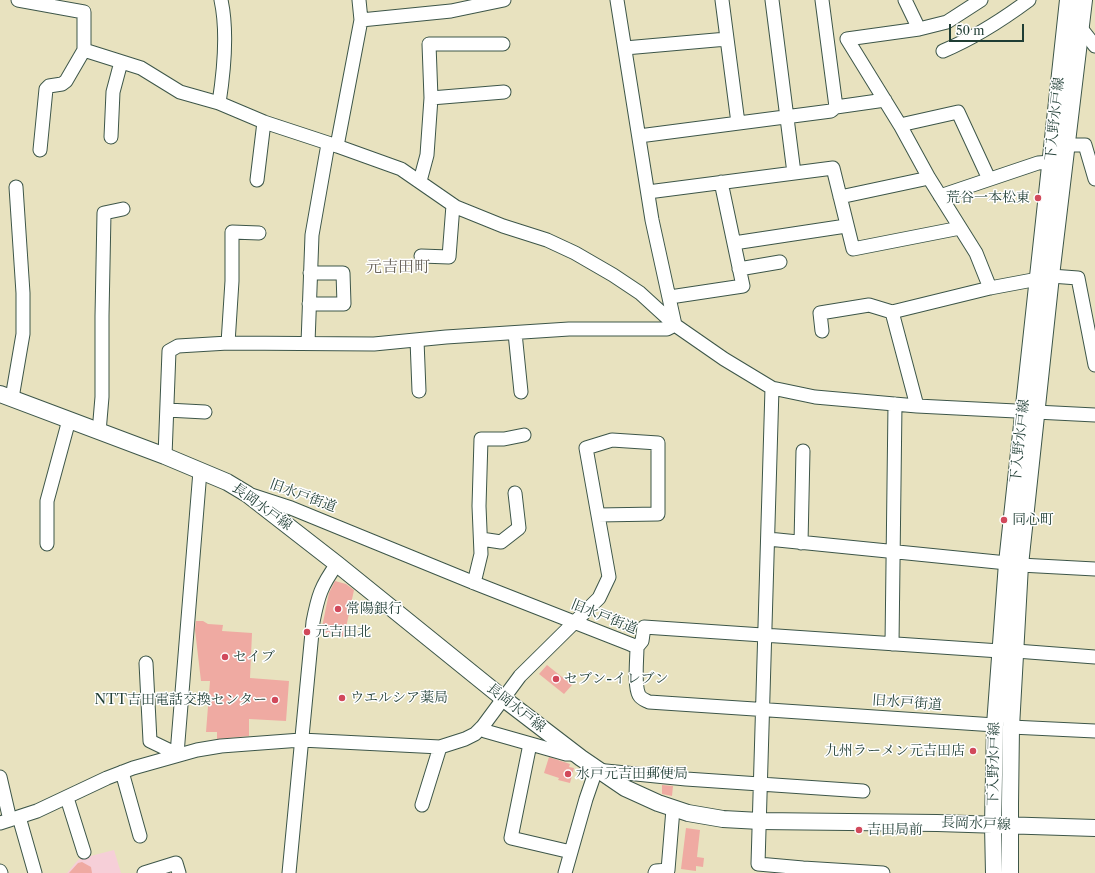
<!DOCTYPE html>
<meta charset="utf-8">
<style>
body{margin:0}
#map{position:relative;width:1095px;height:873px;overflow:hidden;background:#e8e2bf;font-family:"Libre Caslon Text",serif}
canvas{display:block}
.scale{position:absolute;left:949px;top:24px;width:75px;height:18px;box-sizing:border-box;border:2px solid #1f3d34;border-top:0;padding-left:5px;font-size:12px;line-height:14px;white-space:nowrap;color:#1f3d34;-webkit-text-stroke:3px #fff;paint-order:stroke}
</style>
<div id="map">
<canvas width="1095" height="873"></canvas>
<div class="scale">50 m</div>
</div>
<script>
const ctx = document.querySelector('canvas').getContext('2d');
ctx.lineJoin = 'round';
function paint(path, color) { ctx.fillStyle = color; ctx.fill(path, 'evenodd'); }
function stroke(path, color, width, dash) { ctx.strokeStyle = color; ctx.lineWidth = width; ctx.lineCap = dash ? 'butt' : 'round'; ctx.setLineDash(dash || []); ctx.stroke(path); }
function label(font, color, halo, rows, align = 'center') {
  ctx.font = font + ' "Libre Caslon Text","Noto Serif JP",serif'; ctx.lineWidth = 3; ctx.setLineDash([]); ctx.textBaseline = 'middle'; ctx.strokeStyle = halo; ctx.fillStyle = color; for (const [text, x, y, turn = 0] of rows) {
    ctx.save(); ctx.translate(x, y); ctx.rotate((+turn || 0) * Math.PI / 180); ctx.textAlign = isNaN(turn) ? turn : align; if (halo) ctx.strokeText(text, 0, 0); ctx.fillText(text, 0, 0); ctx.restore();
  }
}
const built = new Path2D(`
 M 114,850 L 121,873 L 67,873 L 79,859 Z`);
const building = new Path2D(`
 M 335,581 L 346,584 L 354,590 L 344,637 L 321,632 L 329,593 Z
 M 196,621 L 203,621 L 208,624 L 223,625 L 222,631 L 252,633 L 250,678 L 289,681 L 286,721 L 249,719 L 249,736 L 217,739 L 217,732 L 206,732 L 210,681 L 201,681 L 195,630 Z
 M 547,665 L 572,685 L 564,694 L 539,674 Z
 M 549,757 L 570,764 L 569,767 L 574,768 L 570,783 L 558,780 L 559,778 L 544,773 Z
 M 662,785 L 673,786 L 672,796 L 662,794 Z
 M 686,828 L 700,830 L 697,857 L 704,858 L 703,867 L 696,866 L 696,871 L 681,869 Z
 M 82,862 L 91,867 L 92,873 L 69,873 L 78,863 Z`);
const minor = new Path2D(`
 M 18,0 L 84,12 L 84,50 L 141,68 L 180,92 L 219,103 L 264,122 L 337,146 L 401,169 L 456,207 L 503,226 L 547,240 L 575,253 L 613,275 L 640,293 L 675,325 L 724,359 L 772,388 L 815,397 L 917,406 L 1095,415
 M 722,0 L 738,123
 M 772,0 L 794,173
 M 905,0 L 919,29 L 847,39 L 900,125 L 929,178 L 976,253 L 990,288
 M 361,20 L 451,11 L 504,0
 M 1080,27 L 1095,46
 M 919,29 L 947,22 L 981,0
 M 625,48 L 727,39
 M 943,51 C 974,38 1002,20 1029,0
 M 431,98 L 429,44 L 503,44
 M 219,103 C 224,71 228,32 221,0
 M 836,107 L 885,100
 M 900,125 L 958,112 L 989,179
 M 639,136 L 831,111 L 836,107 L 822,0
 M 111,137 L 113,92 L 121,62
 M 1066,145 L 1085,145 L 1095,179
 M 337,146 L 361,20 L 359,0
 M 40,150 L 46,89 L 49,86 L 62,84 L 66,81 L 84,50
 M 257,180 L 264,122
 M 420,181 L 427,155 L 431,98 L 504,92
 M 648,192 L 833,168 L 853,249 L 960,228
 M 940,196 L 1038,163 L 1051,162
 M 840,197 L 929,178
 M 734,243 L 846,226
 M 421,256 L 449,257 L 453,205
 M 739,269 L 780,262
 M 1051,276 L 1078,278 L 1095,365
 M 670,297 L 743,286 L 721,182
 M 309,304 L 344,304 L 343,273 L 310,273
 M 822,331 L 820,313 L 869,305 L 892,312
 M 515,333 L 521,392
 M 417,340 L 419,391
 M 228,343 L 232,281 L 232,232 L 259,233
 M 308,343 L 312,235 L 328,144
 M 772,388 L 758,864 L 803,868 L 883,873
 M 12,398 L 23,334 L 23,293 L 16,187
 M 917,406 L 892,312 L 990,288 L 1038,279
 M 167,410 L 205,412
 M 99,432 L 102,397 L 102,316 L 104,213 L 123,209
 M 165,456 L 169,351 L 178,346 L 228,343 L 374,344 L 446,337 L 569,329 L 667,329 L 675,325 L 652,220 L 617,0
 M 251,495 L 291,508 L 477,584 L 630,644 L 637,647 C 637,659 634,686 639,695 C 641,699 645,700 649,702 L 995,725
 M 481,539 L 501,542 L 519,528 L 515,493
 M 768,539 L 1007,563
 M 801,543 L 803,451
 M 47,544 L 47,501 L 69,420
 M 1020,565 L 1095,569
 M 474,583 L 481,554 L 479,506 L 481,439 L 504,439 L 524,435
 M 892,644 L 895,404
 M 637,647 L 642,641 L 644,627 L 1000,651
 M 1016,651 L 1095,657
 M 146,663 L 150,741 L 177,754 L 200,471
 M 1011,727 L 1095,731
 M 481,728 L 485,731 L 566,754 L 575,754
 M 530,744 L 511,838 L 571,852
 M 122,772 L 140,836
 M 0,777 L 10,820
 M 67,798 L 84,852
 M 422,805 L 440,747
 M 19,817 L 35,873
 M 0,823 L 37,811 L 107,778 L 133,768 L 197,750 L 221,746 L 301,740 L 440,747 L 465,739 L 475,734 L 483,726 L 520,676 L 599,598 L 609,577 L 586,448 L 612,440 L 658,443 L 658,514 L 598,515
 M 0,871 L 1,873
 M 144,873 L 176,863 L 179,873
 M 289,873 L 313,622 C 318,596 321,586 337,564
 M 565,873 L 586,799 L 596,770 L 686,779 L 863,791
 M 655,873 L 656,871 L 668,870 L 673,809`);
const major = new Path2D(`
 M 0,394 L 165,456 L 227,482 L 247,494 L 337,564 L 504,699 L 581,758 L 625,788 L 658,803 L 688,813 L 723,819 L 760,821 L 937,823 L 1095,828
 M 994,873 L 993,825 L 995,725 L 1007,563 L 1068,0
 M 1010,873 L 1010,804 L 1011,727 L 1020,565 L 1051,276 L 1084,0`);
const markers = [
 [1038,198,4,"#d1495b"],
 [1004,520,4,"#d1495b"],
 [338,609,4,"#d1495b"],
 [307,632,4,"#d1495b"],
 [225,657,4,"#d1495b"],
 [556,679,4,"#d1495b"],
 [342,698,4,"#d1495b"],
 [275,700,4,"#d1495b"],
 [973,751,4,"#d1495b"],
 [568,774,4,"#d1495b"],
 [859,830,4,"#d1495b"]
];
const streetNames = [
 ["下入野水戸線",1055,119,-84],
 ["下入野水戸線",1020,441,-84],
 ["旧水戸街道",303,496,20],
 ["長岡水戸線",262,507,36],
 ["旧水戸街道",604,617,22],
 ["旧水戸街道",907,703,4],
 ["長岡水戸線",516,708,38],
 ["下入野水戸線",994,764,-89],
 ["長岡水戸線",976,824,2]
];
const poiNames = [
 ["荒谷一本松東",1030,198,"right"],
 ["同心町",1012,520],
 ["常陽銀行",346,609],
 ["元吉田北",315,632],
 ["セイブ",233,657],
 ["セブン-イレブン",564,679],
 ["ウエルシア薬局",350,698],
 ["NTT吉田電話交換センター",267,700,"right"],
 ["九州ラーメン元吉田店",965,751,"right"],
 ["水戸元吉田郵便局",576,774],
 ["吉田局前",867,830]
];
const quarterNames = [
 ["元吉田町",398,267]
];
paint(built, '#f6cfd8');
paint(building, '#efaaa2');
stroke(minor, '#3d5649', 15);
stroke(major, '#3d5649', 18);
stroke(minor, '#fff', 13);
stroke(major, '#fff', 16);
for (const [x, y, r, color] of markers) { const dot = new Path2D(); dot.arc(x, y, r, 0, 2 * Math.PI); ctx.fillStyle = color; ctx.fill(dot); stroke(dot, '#fff', 1.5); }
label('14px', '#1f3d34', '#fff', streetNames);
label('14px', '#1f3d34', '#fff', poiNames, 'left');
label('16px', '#68635a', '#fff', quarterNames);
</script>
